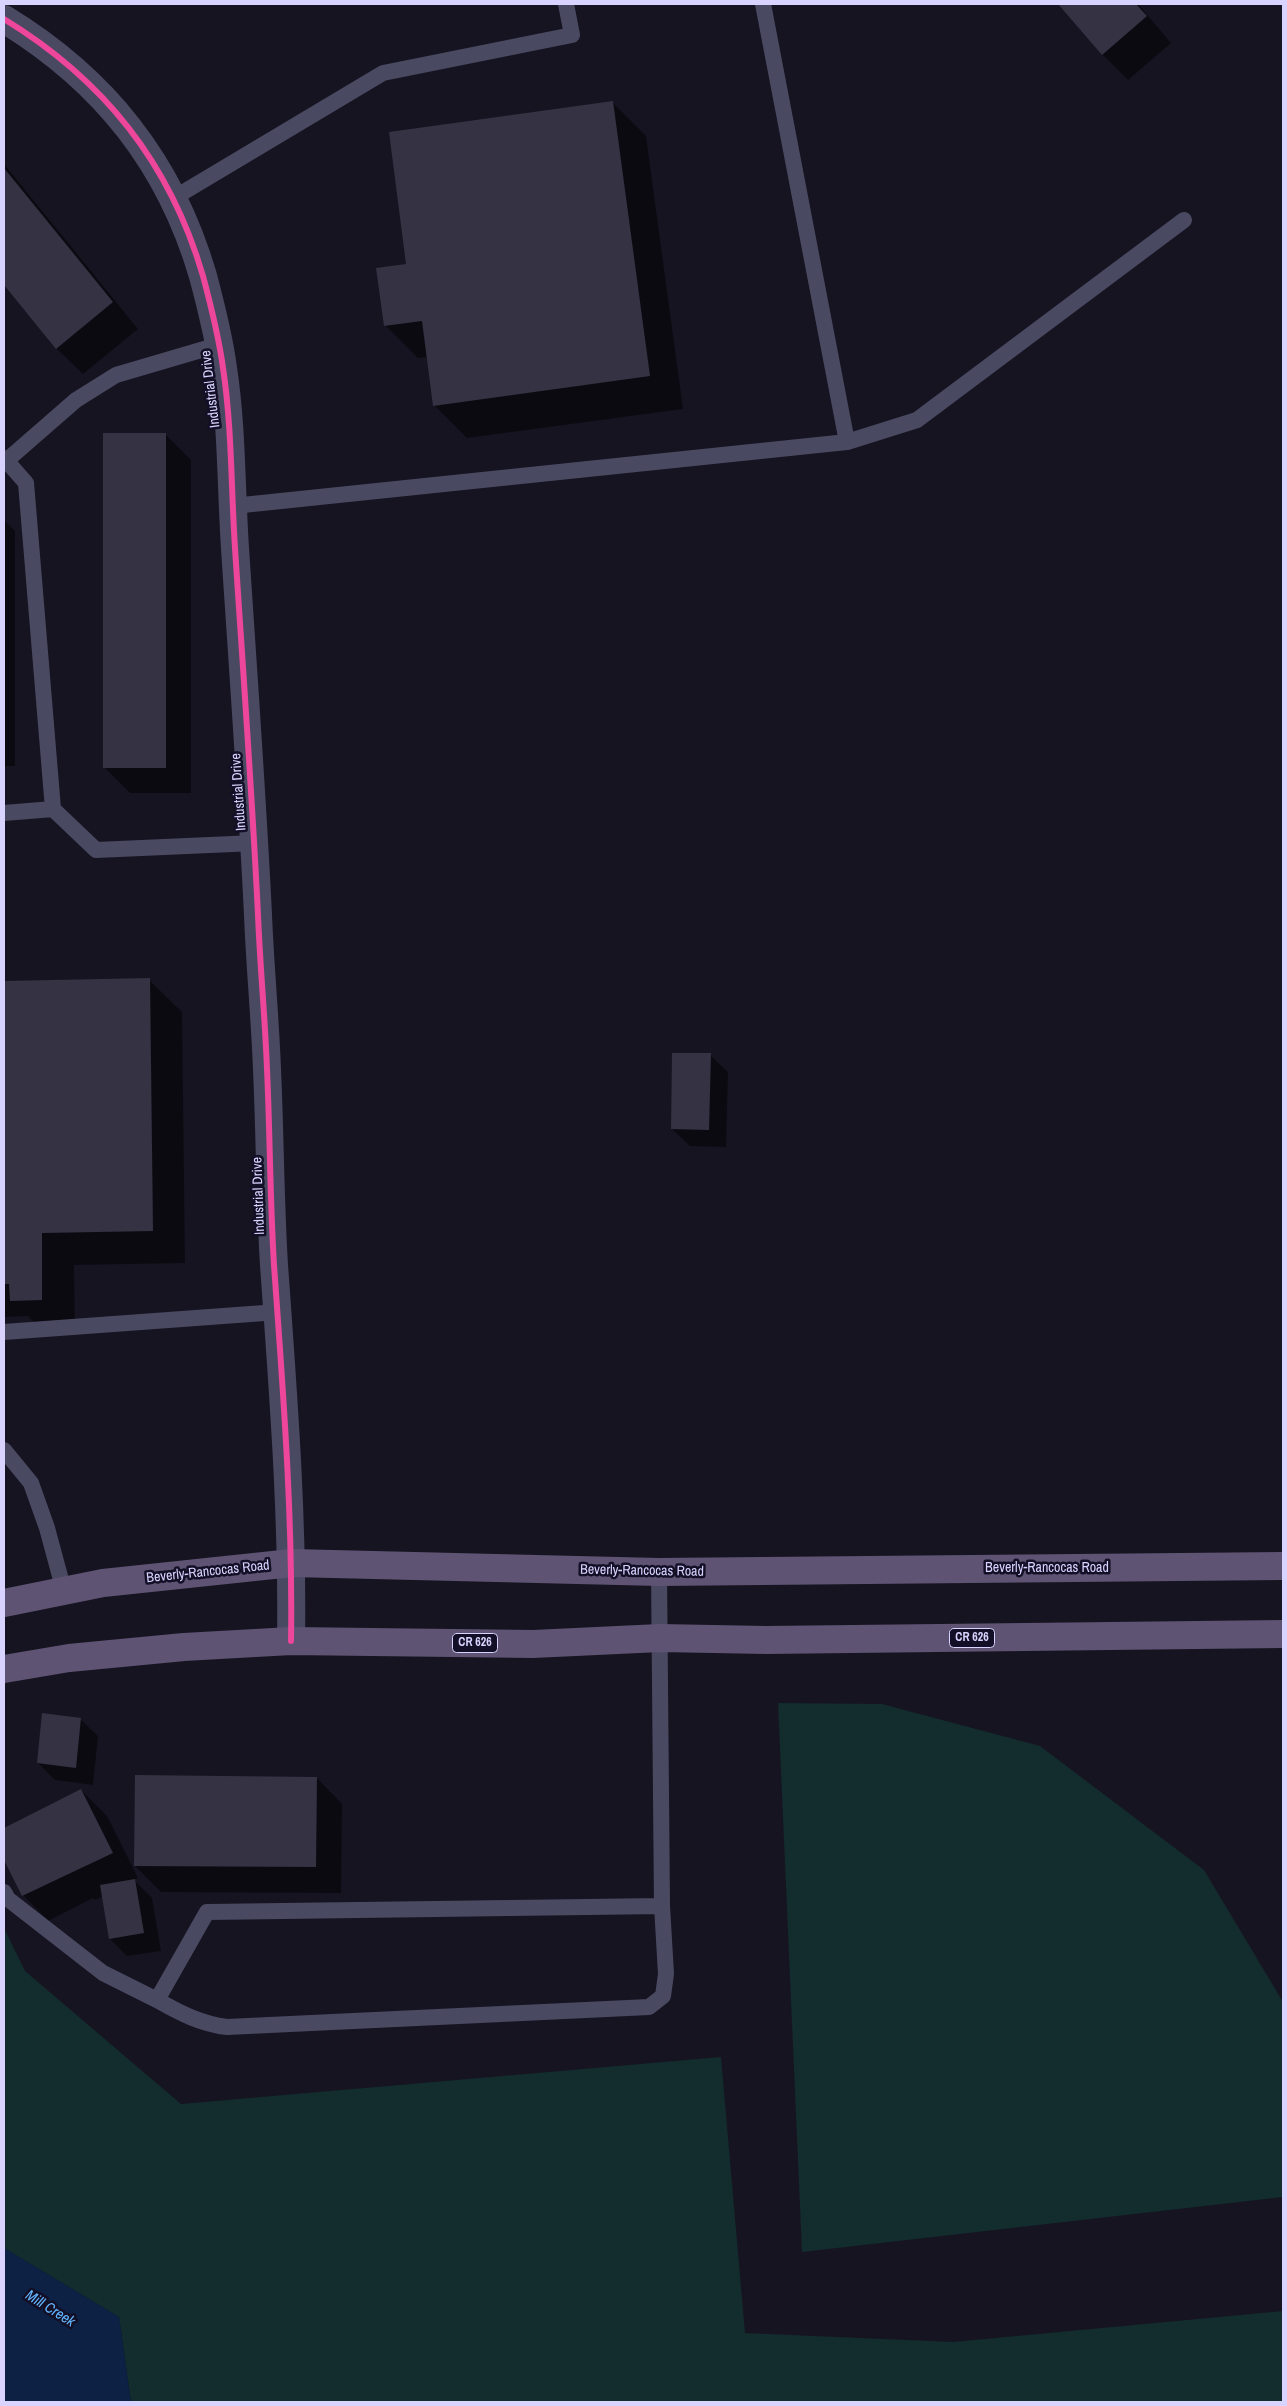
<!DOCTYPE html>
<style>
body{margin:0}
#map{position:relative;width:1287px;height:2406px;overflow:hidden;background:#161421;font-family:"Archivo Narrow",sans-serif}
canvas{display:block}
.frame{position:absolute;inset:0;border:5px solid #d9d4ff;pointer-events:none}
</style>
<div id="map">
<canvas width="1287" height="2406"></canvas>
<div class="frame"></div>
</div>
<script>
const ctx = document.querySelector('canvas').getContext('2d');
ctx.lineJoin = 'round';
function paint(path, color) { ctx.fillStyle = color; ctx.fill(path, 'evenodd'); }
function stroke(path, color, width, dash) { ctx.strokeStyle = color; ctx.lineWidth = width; ctx.lineCap = dash ? 'butt' : 'round'; ctx.setLineDash(dash || []); ctx.stroke(path); }
function label(font, color, halo, rows, align = 'center') {
  ctx.font = font + ' "Archivo Narrow",sans-serif'; ctx.lineWidth = 5; ctx.setLineDash([]); ctx.textBaseline = 'middle'; ctx.strokeStyle = halo; ctx.fillStyle = color; for (const [text, x, y, turn = 0] of rows) {
    ctx.save(); ctx.translate(x, y); ctx.rotate((+turn || 0) * Math.PI / 180); ctx.textAlign = isNaN(turn) ? turn : align; if (halo) ctx.strokeText(text, 0, 0); ctx.fillText(text, 0, 0); ctx.restore();
  }
}
const green = new Path2D(`
 M 778,1703 L 882,1704 L 1040,1746 L 1204,1870 L 1283,2002 L 1283,2197 L 802,2252 Z
 M 4,1928 L 25,1971 L 181,2104 L 721,2057 L 745,2333 L 953,2342 L 1283,2311 L 1283,2402 L 131,2402 L 119,2317 L 4,2248 Z`);
const water = new Path2D(`
 M 4,2248 L 119,2317 L 131,2402 L 4,2402 Z`);
const shadow = new Path2D(`
 M 1059,4 L 1138,4 L 1171,43 L 1128,80 L 1102,54 Z
 M 613,103 L 646,136 L 683,409 L 467,438 L 434,405 L 428,357 L 418,358 L 385,325 L 408,265 Z
 M 4,164 L 138,329 L 83,374 L 57,349 L 4,283 Z
 M 165,434 L 191,460 L 191,793 L 130,793 L 105,768 Z
 M 4,520 L 15,531 L 15,766 L 4,766 Z
 M 149,980 L 182,1012 L 185,1263 L 74,1265 L 75,1333 L 44,1333 L 28,1316 L 4,1317 L 4,982 Z
 M 710,1055 L 728,1072 L 726,1147 L 690,1146 L 672,1129 Z
 M 80,1719 L 98,1736 L 93,1785 L 55,1780 L 38,1763 Z
 M 317,1778 L 342,1804 L 341,1893 L 161,1892 L 135,1866 Z
 M 81,1790 L 107,1816 L 138,1878 L 134,1880 L 152,1898 L 161,1951 L 127,1956 L 110,1939 L 103,1896 L 95,1900 L 93,1898 L 48,1921 L 23,1895 L 4,1858 L 4,1829 Z`);
const building = new Path2D(`
 M 1058,4 L 1136,4 L 1147,16 L 1102,55 Z
 M 613,101 L 650,376 L 433,406 L 422,321 L 384,326 L 376,268 L 406,264 L 389,132 Z
 M 4,168 L 113,302 L 56,349 L 4,285 Z
 M 103,433 L 166,433 L 166,768 L 103,768 Z
 M 150,978 L 153,1231 L 42,1233 L 42,1300 L 10,1301 L 9,1284 L 4,1284 L 4,981 Z
 M 672,1053 L 711,1053 L 709,1130 L 671,1129 Z
 M 42,1713 L 81,1718 L 76,1768 L 37,1763 Z
 M 135,1775 L 317,1777 L 316,1867 L 134,1866 Z
 M 81,1789 L 113,1853 L 22,1896 L 4,1860 L 4,1828 Z
 M 135,1879 L 144,1933 L 109,1939 L 100,1885 Z`);
const lane = new Path2D(`
 M 172,199 L 383,73 L 572,35 L 566,4
 M 847,442 L 917,420 L 1184,220
 M 4,458 L 26,483 L 53,809 L 96,850 L 255,843
 M 6,461 L 76,400 L 116,375 L 218,345
 M 233,506 L 847,442 L 763,4
 M 4,813 L 53,809
 M 4,1332 L 278,1312
 M 4,1450 L 31,1483 L 47,1528 L 64,1591
 M 4,1892 L 8,1899 L 103,1973 L 157,2000 L 207,1912 L 662,1906 L 659,1572
 M 157,2000 C 180,2013 201,2024 227,2027 L 649,2007 L 663,1996 L 666,1974 L 662,1906`);
const street = new Path2D(`
 M 4,19 C 104,80 170,163 203,276 C 211,306 219,338 223,368 C 232,427 231,488 235,548 C 243,670 252,792 258,915 C 260,966 265,1017 267,1069 C 270,1134 270,1200 274,1265 C 283,1391 293,1516 291,1641`);
const primary = new Path2D(`
 M 4,1603 L 103,1583 L 292,1563 L 659,1572 L 1283,1566
 M 4,1669 L 69,1658 L 184,1647 L 291,1641 L 533,1644 L 660,1638 L 766,1640 L 1283,1634`);
const cycleway = new Path2D(`
 M 4,19 C 104,80 170,163 203,276 C 211,306 219,338 223,368 C 232,427 231,488 235,548 C 243,670 252,792 258,915 C 260,966 265,1017 267,1069 C 270,1134 270,1200 274,1265 C 283,1391 293,1516 291,1641`);
const shields = [
 [972,1638,45],
 [475,1643,45]
];
const shieldNames = [
 ["CR 626",972,1638],
 ["CR 626",475,1643]
];
const streetNames = [
 ["Industrial Drive",211,389,-97],
 ["Industrial Drive",239,792,-94],
 ["Industrial Drive",259,1196,-92],
 ["Beverly-Rancocas Road",1047,1568],
 ["Beverly-Rancocas Road",642,1571,1],
 ["Beverly-Rancocas Road",208,1572,-6]
];
const waterNames = [
 ["Mill Creek",50,2309,32]
];
paint(green, '#132c2d');
paint(water, '#0d2144');
paint(shadow, '#0007');
paint(building, '#343243');
stroke(lane, '#4a4962', 16);
stroke(street, '#4a4962', 28);
stroke(primary, '#5e5373', 28);
stroke(cycleway, '#ed469a', 6);
for (const [x, y, w] of shields) { const box = new Path2D(); box.roundRect(x - w / 2, y - 9.5, w, 19, 4); ctx.fillStyle = '#130f26'; ctx.fill(box); stroke(box, '#d9d4ff', 1); }
label('bold 12px', '#d9d4ff', null, shieldNames);
label('14px', '#d9d4ff', '#130f26', streetNames);
label('italic 15px', '#62b6ff', '#130f26', waterNames);
</script>
